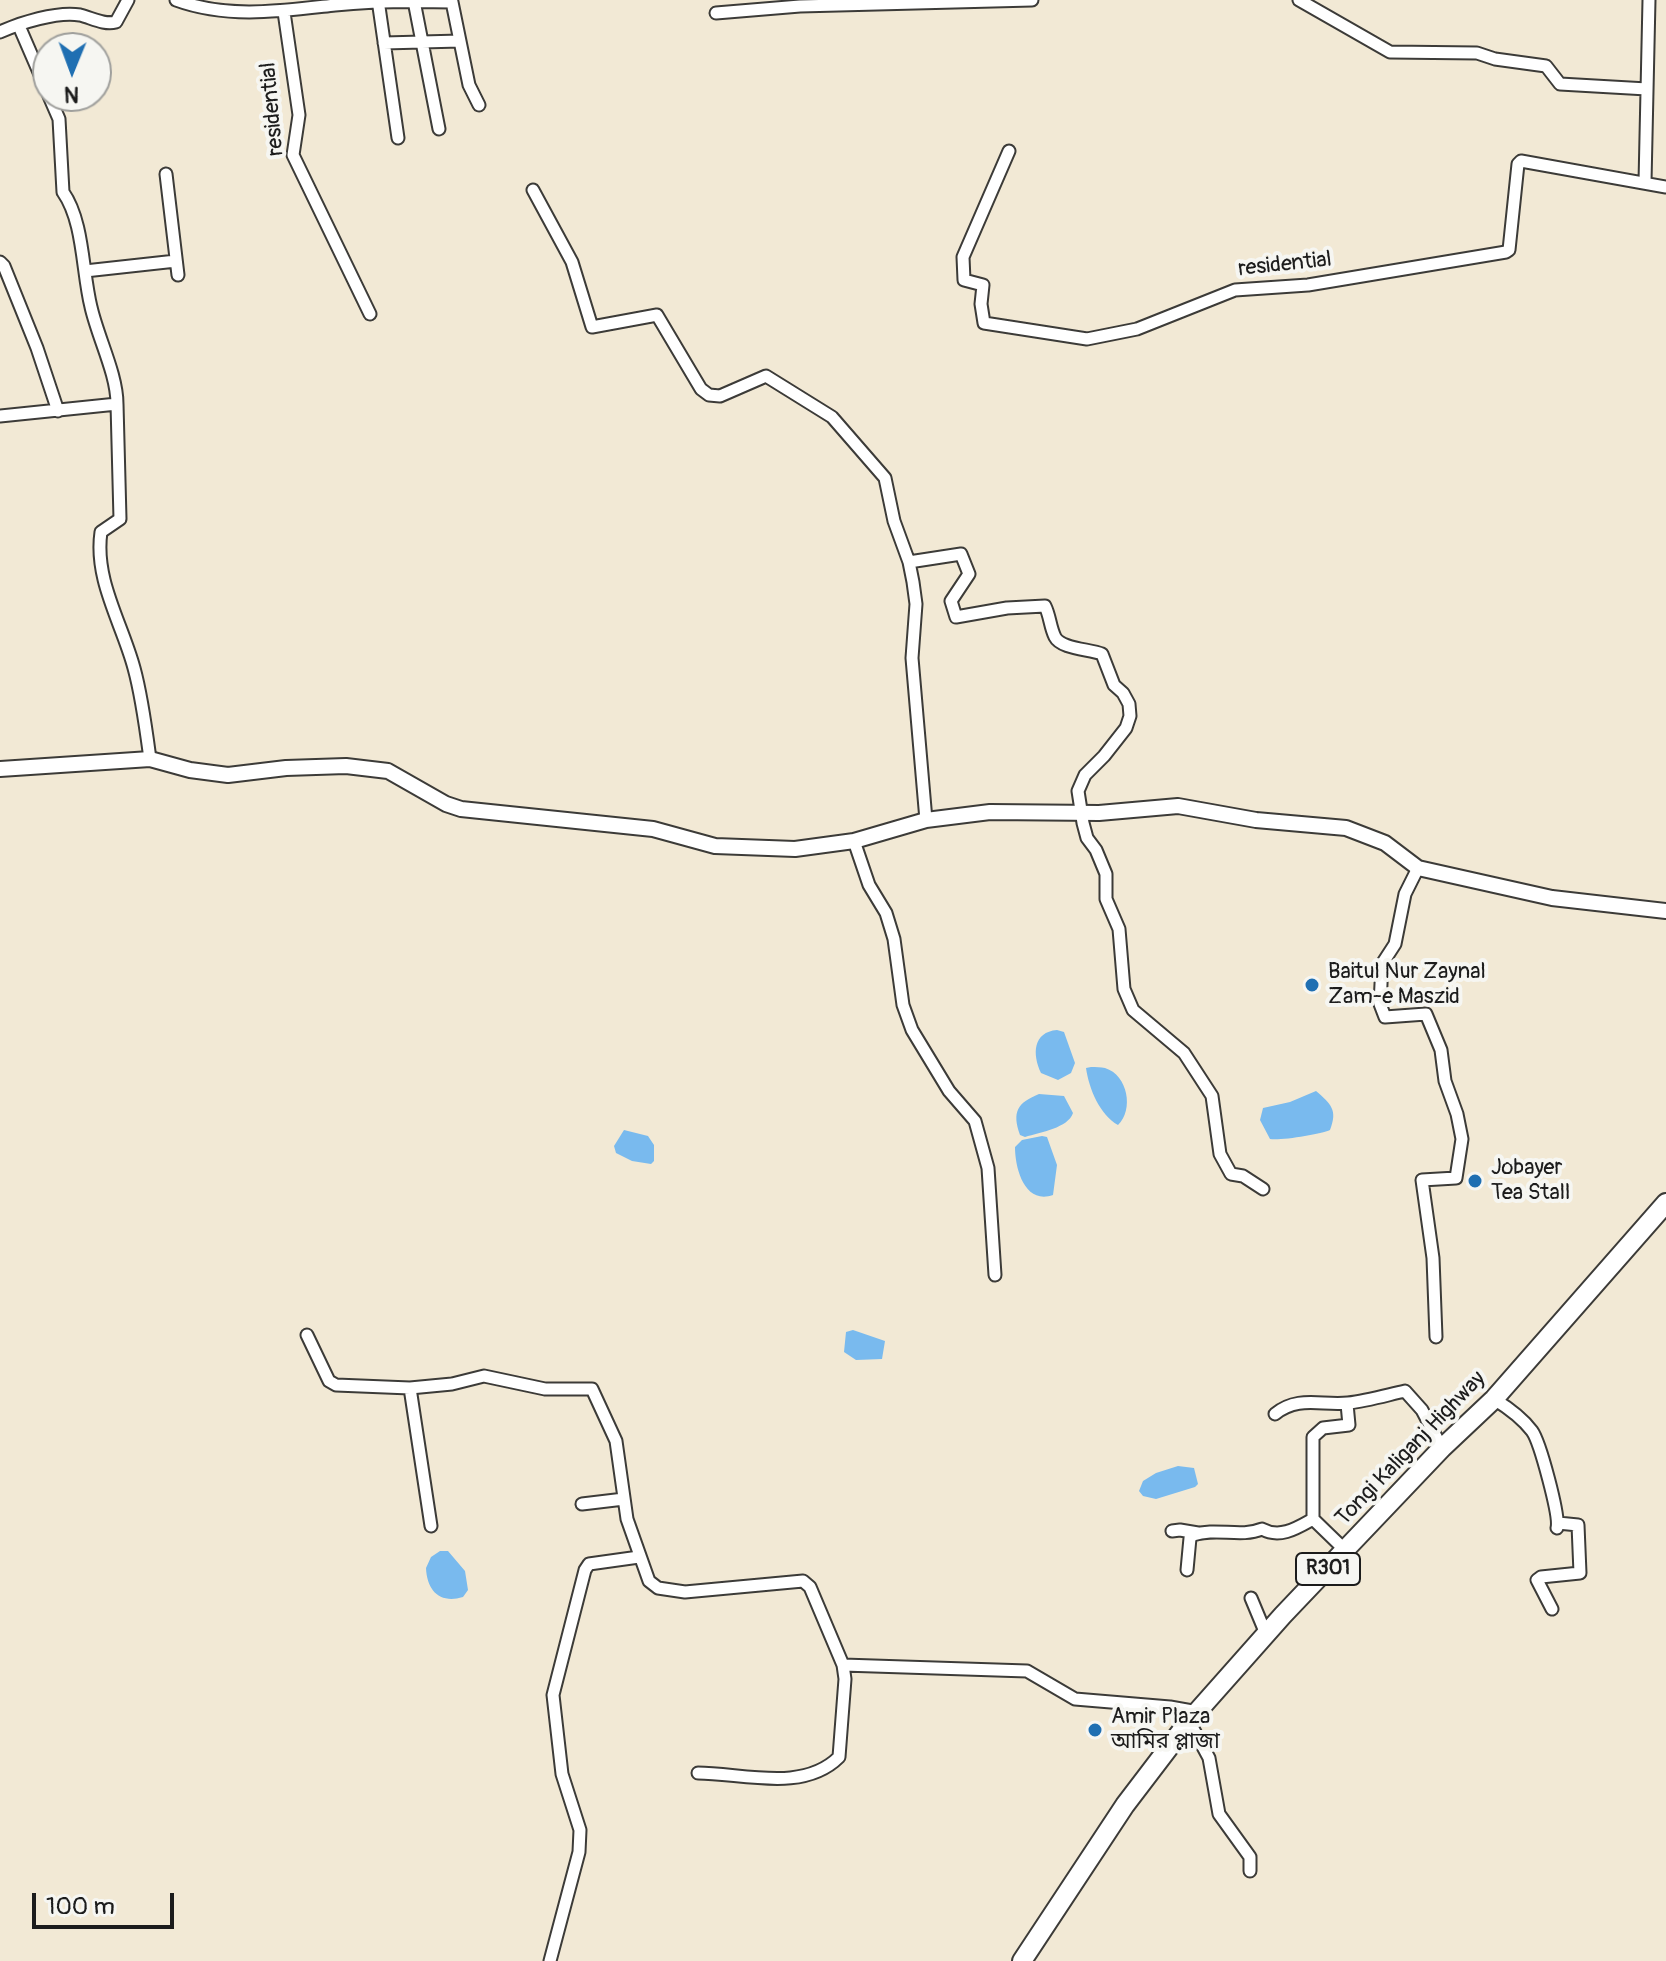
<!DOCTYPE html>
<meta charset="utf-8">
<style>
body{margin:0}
#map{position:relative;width:1666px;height:1961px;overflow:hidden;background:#f2e9d5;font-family:Pangolin,sans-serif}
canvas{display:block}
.north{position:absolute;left:32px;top:32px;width:80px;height:80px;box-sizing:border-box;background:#f6f6f2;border:2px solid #9f9f9c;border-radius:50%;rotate:181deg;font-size:22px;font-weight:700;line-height:32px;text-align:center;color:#1c1c1c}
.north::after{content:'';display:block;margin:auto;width:28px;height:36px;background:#1f6fb2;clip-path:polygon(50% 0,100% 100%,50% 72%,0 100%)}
.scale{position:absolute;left:32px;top:1893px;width:142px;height:36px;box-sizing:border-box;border:4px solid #1c1c1c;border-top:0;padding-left:10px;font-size:24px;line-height:28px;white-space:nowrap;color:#1c1c1c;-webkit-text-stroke:6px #f6f6f2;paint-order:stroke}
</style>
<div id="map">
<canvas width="1666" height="1961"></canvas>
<div class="north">N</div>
<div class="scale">100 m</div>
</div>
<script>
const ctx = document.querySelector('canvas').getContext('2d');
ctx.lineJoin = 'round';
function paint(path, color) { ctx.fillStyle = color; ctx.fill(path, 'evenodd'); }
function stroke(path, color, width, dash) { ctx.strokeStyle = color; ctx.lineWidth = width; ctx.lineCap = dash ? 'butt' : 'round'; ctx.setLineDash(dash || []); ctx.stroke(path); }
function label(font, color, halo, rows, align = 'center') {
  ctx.font = font + ' Pangolin,"Noto Sans Bengali",sans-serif'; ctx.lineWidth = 8; ctx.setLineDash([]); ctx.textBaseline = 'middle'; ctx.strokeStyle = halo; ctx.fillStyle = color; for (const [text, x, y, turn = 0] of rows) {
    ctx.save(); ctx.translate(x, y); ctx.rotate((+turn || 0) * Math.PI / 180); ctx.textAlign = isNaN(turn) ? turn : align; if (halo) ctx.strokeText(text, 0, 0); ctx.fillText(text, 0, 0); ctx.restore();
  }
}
const water = new Path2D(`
 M 1057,1030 L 1064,1032 L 1075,1063 L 1071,1073 L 1058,1080 L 1041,1073 C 1032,1054 1033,1032 1057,1030 Z
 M 1091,1067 C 1096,1067 1101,1067 1105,1068 C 1128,1075 1134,1110 1118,1125 C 1100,1115 1089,1089 1086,1068 Z
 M 1316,1091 C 1331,1104 1338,1110 1330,1130 C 1321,1134 1280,1141 1270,1139 L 1260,1120 L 1263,1108 L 1290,1102 Z
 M 1039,1094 L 1064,1096 L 1073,1113 C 1068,1128 1041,1132 1025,1137 L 1020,1135 C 1012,1112 1017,1103 1039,1094 Z
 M 624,1130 L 648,1136 L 654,1145 L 654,1161 L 651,1164 L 632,1161 L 616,1153 L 614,1146 Z
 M 1042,1136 L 1047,1137 L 1057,1165 L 1053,1195 C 1025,1205 1015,1169 1015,1147 L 1022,1140 Z
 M 853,1330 L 885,1341 L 882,1359 L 856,1360 L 844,1352 L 846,1332 Z
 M 1178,1466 L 1194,1468 L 1198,1484 L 1195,1487 L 1156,1499 L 1143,1496 L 1139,1491 L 1143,1481 L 1156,1473 Z
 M 440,1551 L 448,1551 L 465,1571 L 468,1590 L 463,1597 C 440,1604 427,1591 426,1568 L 431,1557 Z`);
const minor = new Path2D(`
 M 176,0 C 228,19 281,11 335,5 C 374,1 413,1 452,2 L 469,85 L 479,105
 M 378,0 L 398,138
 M 1299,0 L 1390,52 L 1477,53 L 1495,59 L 1546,66 L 1560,84 L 1647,89
 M 414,1 L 439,129
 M 284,12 L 299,115 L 293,155 L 370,314
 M 716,13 L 800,6 L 1032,0
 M 19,26 L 48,93
 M 0,32 C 20,23 57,11 80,15 C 92,18 104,25 116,22 L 128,0
 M 384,43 L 460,41
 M 1009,151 L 963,257 L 964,280 L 983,285 L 981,304 L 984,323 L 1087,339 L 1137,329 L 1235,290 L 1308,285 L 1506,252 L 1509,250 L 1518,164 L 1521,161 L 1666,187
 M 166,174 L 178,275
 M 1645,182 L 1649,0
 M 533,190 L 572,262 L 592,327 L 657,315 L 701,389 L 709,395 L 720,396 L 766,376 L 832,417 L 885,478 L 894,521 L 909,562 L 913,582 L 916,604 L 912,658 L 926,820
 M 0,262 L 4,266 L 37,348 L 58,411
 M 85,271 L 176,261
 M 117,404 L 120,519 L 101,532 C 94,580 122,623 134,668 C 142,697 146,729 150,759
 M 0,416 L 117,404 C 117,374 98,338 91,307 C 82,271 84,222 63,192 L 59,119 L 49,96
 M 909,562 L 961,554 L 969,574 L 951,601 L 956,617 L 1007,608 L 1045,606 C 1050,616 1050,627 1055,637 C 1061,649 1090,649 1102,654 L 1114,685 L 1123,693 L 1129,704 L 1130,716 L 1126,728 L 1104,756 L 1085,775 L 1078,791 L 1083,823 L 1087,838 L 1096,850 L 1106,874 L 1106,899 L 1119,929 L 1124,989 L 1133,1010 L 1184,1053 L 1212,1096 L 1220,1154 L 1231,1174 L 1243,1176 L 1263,1189
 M 854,841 L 869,885 L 886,913 L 894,939 L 903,1005 L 912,1030 L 949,1091 L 975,1121 L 988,1168 L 995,1275
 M 1418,868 L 1405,894 L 1395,944 L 1382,964 L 1380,1004 L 1385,1017 L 1426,1014 L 1441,1050 L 1445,1081 L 1457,1114 L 1462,1139 L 1456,1178 L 1422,1180 L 1433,1258 L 1436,1337
 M 307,1335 L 329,1381 L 336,1385 L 410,1388 L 452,1384 L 484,1376 L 545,1389 L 592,1389 L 616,1441 L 627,1519 L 649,1581 L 658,1588 L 685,1592 L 803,1581 L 810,1587 L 843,1665
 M 410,1388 L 431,1526
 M 1494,1399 C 1507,1407 1523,1419 1532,1431 C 1540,1442 1560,1516 1557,1528
 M 1275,1414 C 1298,1395 1322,1406 1348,1403 C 1367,1401 1387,1395 1405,1391 L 1422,1410 L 1442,1448
 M 582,1504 L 624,1499
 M 1172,1531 L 1180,1530 L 1198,1533
 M 1345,1550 L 1313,1519 L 1313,1437 L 1323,1428 L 1349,1425 L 1347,1404
 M 1187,1570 L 1190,1538 L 1193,1535 C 1216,1527 1240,1538 1262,1529 C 1280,1539 1297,1528 1313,1519
 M 1251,1598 L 1266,1634
 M 1552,1609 L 1537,1580 L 1541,1577 L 1580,1573 L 1578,1525 L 1558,1523
 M 1189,1721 L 1209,1758 L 1219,1814 L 1250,1857 L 1250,1871
 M 698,1773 C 742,1773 803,1793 839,1757 L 845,1679 L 843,1665 L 1027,1671 L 1075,1699 L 1170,1707 L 1198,1712
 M 550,1961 L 579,1852 L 580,1830 L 562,1774 L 553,1695 L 585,1570 L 589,1564 L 639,1557`);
const tertiary = new Path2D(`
 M 0,769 L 150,759 L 190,770 L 228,775 L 286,768 L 346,766 L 388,771 L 446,804 L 461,809 L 653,829 L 715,846 L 795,849 L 854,841 L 926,820 L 990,812 L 1099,813 L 1178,806 L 1256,820 L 1346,828 L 1385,843 L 1418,868 L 1552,898 L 1666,911`);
const primary = new Path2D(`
 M 1022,1961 L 1125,1805 L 1189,1721 L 1283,1615 L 1442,1448 L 1494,1399 L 1666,1203`);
const markers = [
 [1312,985,8,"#1f6fb2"],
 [1475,1181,8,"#1f6fb2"],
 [1095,1730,8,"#1f6fb2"]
];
const shields = [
 [1328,1569,64]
];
const shieldNames = [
 ["R301",1328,1569]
];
const streetNames = [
 ["residential",273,109,-95],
 ["residential",1285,265,-6],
 ["Tongi Kaliganj Highway",1411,1449,-46]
];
const poiNames = [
 ["Baitul Nur Zaynal",1328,972],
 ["Zam-e Maszid",1328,997],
 ["Jobayer",1491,1168],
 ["Tea Stall",1491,1193],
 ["Amir Plaza",1111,1717],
 ["আমির প্লাজা",1111,1742]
];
paint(water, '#79baee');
stroke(minor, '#3c3b38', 15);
stroke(tertiary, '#3c3b38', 18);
stroke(primary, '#3c3b38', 22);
stroke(minor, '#fff', 11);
stroke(tertiary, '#fff', 14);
stroke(primary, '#fff', 18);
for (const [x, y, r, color] of markers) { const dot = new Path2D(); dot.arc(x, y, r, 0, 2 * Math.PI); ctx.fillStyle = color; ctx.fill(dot); stroke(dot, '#f6f6f2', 3); }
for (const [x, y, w] of shields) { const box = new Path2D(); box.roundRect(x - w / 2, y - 16, w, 32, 6); ctx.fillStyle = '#f6f6f2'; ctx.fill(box); stroke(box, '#1c1c1c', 2); }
label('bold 20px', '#1c1c1c', null, shieldNames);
label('22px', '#1c1c1c', '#f6f6f2', streetNames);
label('22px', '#1c1c1c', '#f6f6f2', poiNames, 'left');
</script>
